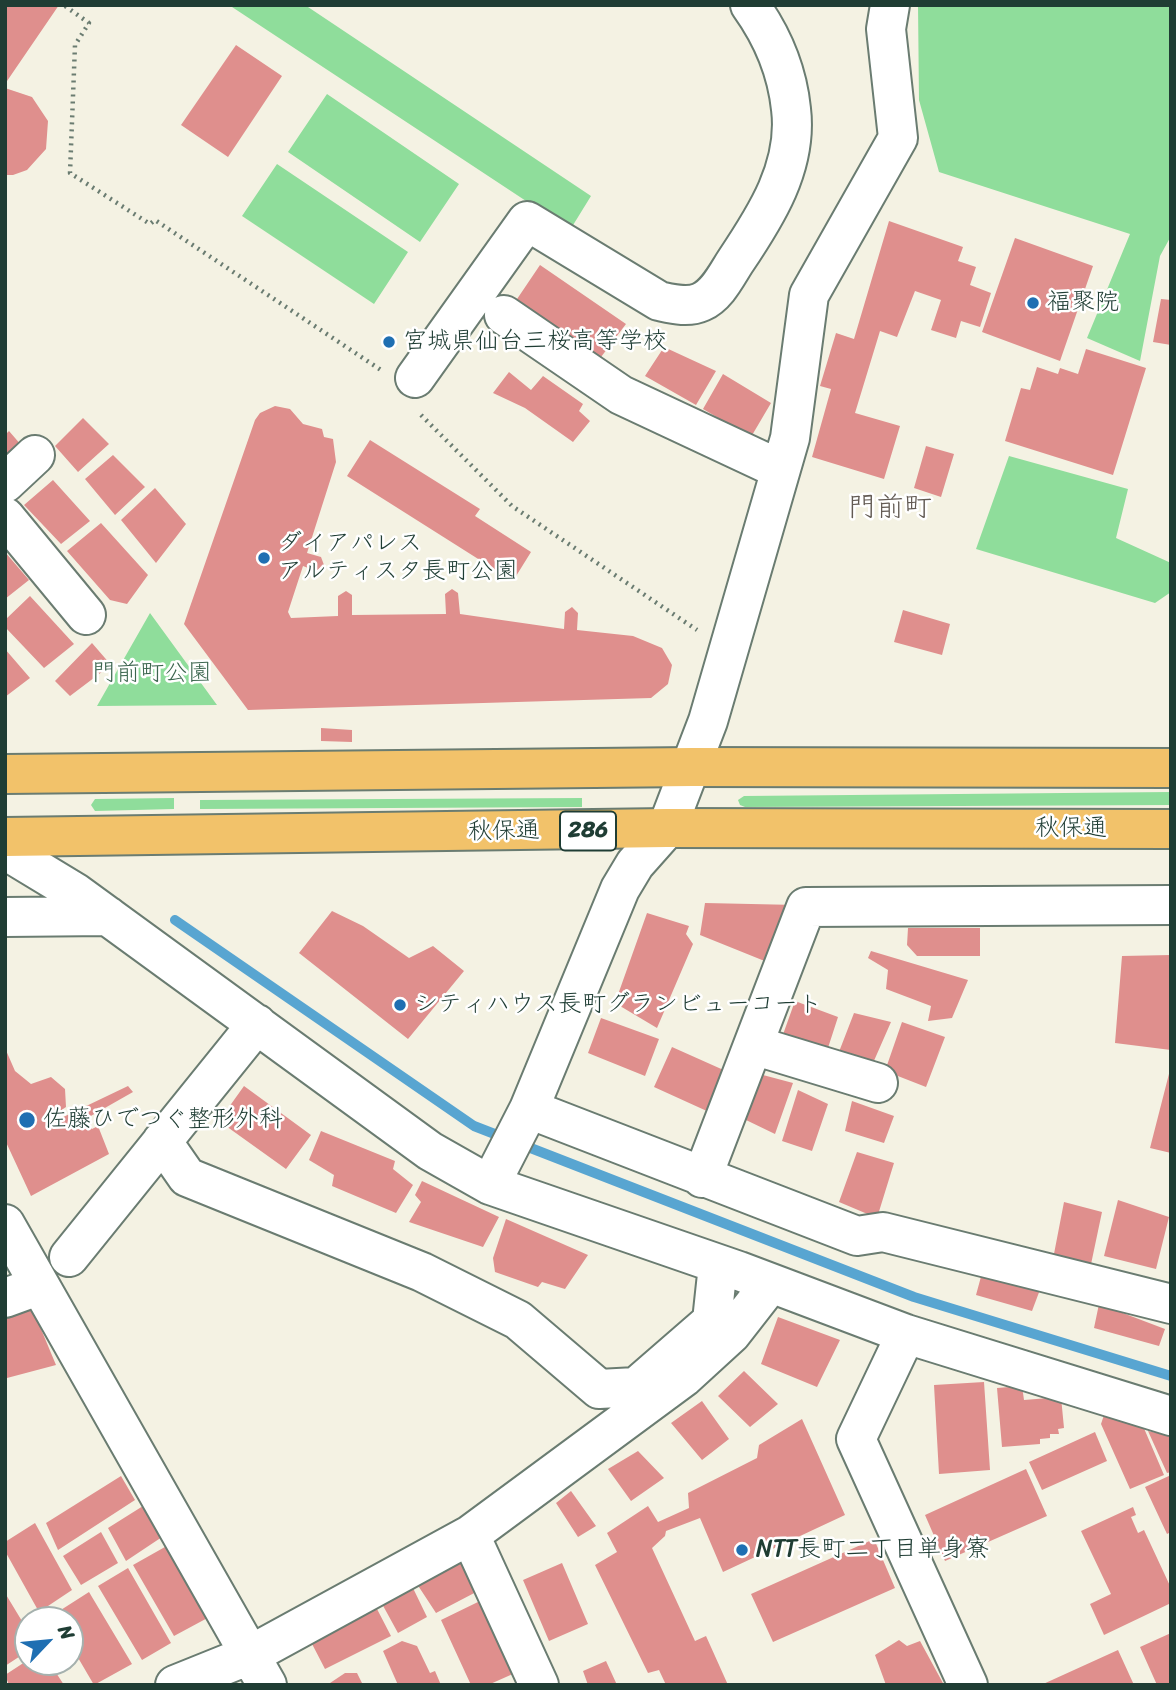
<!DOCTYPE html>
<meta charset="utf-8">
<style>
body{margin:0}
#map{position:relative;width:1176px;height:1690px;overflow:hidden;background:#f4f2e3;font-family:Sriracha,sans-serif}
canvas{display:block}
.frame{position:absolute;inset:0;border:7px solid #1f3d34;pointer-events:none}
.north{position:absolute;left:14px;top:1606px;width:70px;height:70px;box-sizing:border-box;background:#fff;border:2px solid #a5b1ae;border-radius:50%;rotate:64deg;font-size:19px;font-weight:700;line-height:28px;text-align:center;color:#1f3d34}
.north::after{content:'';display:block;margin:auto;width:24px;height:32px;background:#1f6fb2;clip-path:polygon(50% 0,100% 100%,50% 72%,0 100%)}
</style>
<div id="map">
<canvas width="1176" height="1690"></canvas>
<div class="frame"></div>
<div class="north">N</div>
</div>
<script>
const ctx = document.querySelector('canvas').getContext('2d');
ctx.lineJoin = 'round';
function paint(path, color) { ctx.fillStyle = color; ctx.fill(path, 'evenodd'); }
function stroke(path, color, width, dash) { ctx.strokeStyle = color; ctx.lineWidth = width; ctx.lineCap = dash ? 'butt' : 'round'; ctx.setLineDash(dash || []); ctx.stroke(path); }
function label(font, color, halo, rows, align = 'center') {
  ctx.font = font + ' Sriracha,"Klee One",sans-serif'; ctx.lineWidth = 5; ctx.setLineDash([]); ctx.textBaseline = 'middle'; ctx.strokeStyle = halo; ctx.fillStyle = color; for (const [text, x, y, turn = 0] of rows) {
    ctx.save(); ctx.translate(x, y); ctx.rotate((+turn || 0) * Math.PI / 180); ctx.textAlign = isNaN(turn) ? turn : align; if (halo) ctx.strokeText(text, 0, 0); ctx.fillText(text, 0, 0); ctx.restore();
  }
}
const green = new Path2D(`
 M 229,5 L 305,5 L 591,196 L 570,230 Z
 M 918,5 L 1171,5 L 1171,236 L 1160,256 L 1140,361 L 1087,338 L 1130,234 L 939,172 L 919,100 Z
 M 327,94 L 459,184 L 420,242 L 288,152 Z
 M 277,164 L 408,252 L 374,304 L 242,216 Z
 M 1009,456 L 1128,489 L 1116,538 L 1171,563 L 1171,592 L 1155,603 L 976,549 Z
 M 150,613 L 217,705 L 97,706 Z
 M 1171,792 L 1171,805 L 745,807 L 740,805 L 738,800 L 744,796 Z
 M 174,798 L 174,809 L 95,811 L 91,805 L 95,799 Z
 M 582,798 L 582,807 L 200,809 L 200,800 Z`);
const stream = new Path2D(`
 M 175,920 L 474,1126 L 914,1297 L 1171,1376`);
const building = new Path2D(`
 M 5,5 L 59,5 L 5,84 Z
 M 236,45 L 282,76 L 228,157 L 181,125 Z
 M 5,88 L 32,97 L 48,121 L 46,149 L 27,170 L 13,175 L 5,175 Z
 M 889,221 L 963,247 L 958,261 L 976,267 L 970,285 L 991,293 L 980,327 L 961,321 L 956,338 L 931,330 L 941,300 L 915,291 L 897,337 L 880,331 L 855,413 L 900,426 L 884,479 L 812,457 L 831,389 L 820,386 L 836,333 L 854,339 Z
 M 1015,238 L 1093,266 L 1060,361 L 982,332 Z
 M 540,265 L 626,324 L 598,361 L 513,305 Z
 M 1161,299 L 1171,300 L 1171,345 L 1153,342 Z
 M 664,347 L 716,371 L 696,405 L 645,376 Z
 M 1086,349 L 1146,368 L 1113,475 L 1005,441 L 1021,388 L 1030,390 L 1037,367 L 1058,374 L 1060,368 L 1078,374 Z
 M 509,372 L 531,390 L 543,376 L 583,404 L 579,411 L 590,421 L 573,442 L 525,408 L 493,393 Z
 M 723,374 L 771,403 L 751,437 L 703,409 Z
 M 275,406 L 290,409 L 303,424 L 322,429 L 324,437 L 333,439 L 336,462 L 307,553 L 321,557 L 324,565 L 316,571 L 303,566 L 288,612 L 291,618 L 338,616 L 338,596 L 346,591 L 352,595 L 352,615 L 446,614 L 445,594 L 452,589 L 458,593 L 460,614 L 564,629 L 565,612 L 572,607 L 578,613 L 577,630 L 633,636 L 662,648 L 672,665 L 668,684 L 651,698 L 248,710 L 184,624 L 255,420 L 260,413 Z
 M 83,418 L 109,444 L 78,472 L 55,446 Z
 M 9,431 L 28,453 L 5,459 L 5,435 Z
 M 370,440 L 480,509 L 475,516 L 531,552 L 513,581 L 347,476 Z
 M 926,446 L 954,454 L 941,497 L 914,488 Z
 M 113,455 L 145,487 L 115,515 L 85,479 Z
 M 53,480 L 90,521 L 61,544 L 24,505 Z
 M 155,488 L 186,524 L 156,563 L 121,520 Z
 M 101,523 L 148,575 L 127,604 L 110,600 L 67,551 Z
 M 5,552 L 29,580 L 5,599 Z
 M 30,596 L 74,644 L 44,668 L 5,627 L 5,620 Z
 M 903,610 L 950,624 L 942,655 L 894,642 Z
 M 92,643 L 111,665 L 70,696 L 55,681 Z
 M 5,649 L 30,678 L 5,697 Z
 M 321,728 L 352,730 L 352,742 L 321,741 Z
 M 705,903 L 797,905 L 772,964 L 700,935 Z
 M 332,911 L 363,926 L 409,958 L 433,946 L 464,971 L 408,1039 L 299,953 Z
 M 647,913 L 689,926 L 686,934 L 693,944 L 657,1028 L 615,1003 Z
 M 908,928 L 980,928 L 980,956 L 917,956 L 907,945 Z
 M 871,951 L 968,980 L 952,1018 L 928,1021 L 931,1006 L 886,989 L 888,970 L 868,958 Z
 M 1171,955 L 1171,1050 L 1115,1043 L 1122,956 Z
 M 795,1001 L 838,1017 L 826,1054 L 781,1040 Z
 M 854,1013 L 891,1022 L 873,1063 L 837,1057 Z
 M 601,1018 L 659,1039 L 645,1076 L 588,1053 Z
 M 902,1022 L 945,1037 L 926,1087 L 885,1071 Z
 M 672,1047 L 728,1072 L 709,1112 L 654,1087 Z
 M 5,1048 L 15,1071 L 31,1084 L 51,1077 L 65,1089 L 66,1107 L 54,1115 L 57,1120 L 128,1086 L 133,1092 L 89,1117 L 92,1129 L 98,1126 L 109,1154 L 31,1196 L 5,1140 Z
 M 1171,1066 L 1171,1153 L 1150,1148 Z
 M 763,1075 L 793,1083 L 775,1134 L 746,1120 Z
 M 244,1086 L 311,1135 L 286,1169 L 219,1121 Z
 M 798,1090 L 828,1104 L 812,1151 L 782,1141 Z
 M 852,1101 L 894,1116 L 884,1143 L 845,1131 Z
 M 321,1131 L 395,1161 L 393,1169 L 413,1185 L 396,1213 L 332,1186 L 334,1175 L 309,1160 Z
 M 857,1152 L 894,1163 L 877,1218 L 839,1202 Z
 M 422,1181 L 499,1217 L 483,1247 L 409,1222 L 421,1202 L 415,1195 Z
 M 1118,1200 L 1169,1217 L 1156,1269 L 1104,1256 Z
 M 1064,1202 L 1102,1212 L 1090,1269 L 1053,1259 Z
 M 506,1219 L 588,1255 L 565,1289 L 542,1282 L 538,1287 L 495,1272 L 493,1258 Z
 M 982,1273 L 1041,1287 L 1032,1311 L 976,1295 Z
 M 1099,1304 L 1165,1329 L 1159,1346 L 1094,1328 Z
 M 31,1305 L 56,1365 L 7,1378 L 5,1313 Z
 M 778,1317 L 840,1340 L 817,1387 L 761,1364 Z
 M 744,1371 L 778,1404 L 750,1427 L 718,1396 Z
 M 984,1382 L 990,1470 L 939,1474 L 934,1385 Z
 M 1022,1386 L 1024,1400 L 1061,1397 L 1064,1428 L 1058,1429 L 1059,1434 L 1050,1434 L 1050,1438 L 1040,1439 L 1040,1444 L 1002,1447 L 997,1388 Z
 M 702,1401 L 729,1439 L 702,1460 L 671,1423 Z
 M 1104,1415 L 1143,1426 L 1164,1475 L 1130,1489 L 1101,1424 Z
 M 802,1419 L 845,1515 L 723,1572 L 700,1518 L 666,1531 L 665,1536 L 652,1548 L 695,1641 L 706,1636 L 728,1685 L 666,1685 L 659,1670 L 648,1673 L 595,1565 L 617,1552 L 607,1533 L 648,1506 L 658,1522 L 689,1508 L 688,1493 L 757,1458 L 759,1445 Z
 M 1148,1431 L 1171,1436 L 1171,1472 L 1167,1473 Z
 M 1095,1432 L 1107,1461 L 1042,1490 L 1029,1462 Z
 M 638,1451 L 664,1478 L 631,1501 L 608,1469 Z
 M 1026,1469 L 1047,1516 L 945,1561 L 925,1515 Z
 M 1171,1475 L 1171,1532 L 1167,1534 L 1145,1487 Z
 M 121,1476 L 135,1500 L 58,1550 L 46,1523 Z
 M 571,1491 L 596,1526 L 578,1537 L 556,1503 Z
 M 143,1506 L 162,1537 L 126,1561 L 108,1528 Z
 M 1133,1507 L 1136,1515 L 1131,1517 L 1138,1533 L 1144,1530 L 1171,1588 L 1171,1603 L 1104,1635 L 1090,1604 L 1111,1594 L 1081,1531 Z
 M 35,1523 L 72,1590 L 39,1612 L 5,1551 L 5,1542 Z
 M 101,1532 L 118,1563 L 81,1585 L 63,1556 Z
 M 874,1539 L 895,1588 L 773,1642 L 751,1594 Z
 M 172,1543 L 213,1615 L 174,1636 L 133,1565 Z
 M 460,1560 L 480,1590 L 436,1613 L 417,1584 Z
 M 562,1563 L 588,1624 L 549,1641 L 523,1580 Z
 M 128,1568 L 171,1643 L 142,1660 L 98,1586 Z
 M 412,1586 L 427,1617 L 398,1633 L 381,1602 Z
 M 89,1592 L 132,1664 L 94,1685 L 70,1644 L 70,1620 L 56,1620 L 53,1615 Z
 M 5,1593 L 28,1631 L 28,1651 L 5,1666 Z
 M 480,1601 L 515,1673 L 488,1685 L 471,1685 L 441,1620 Z
 M 377,1609 L 391,1636 L 325,1669 L 310,1640 Z
 M 1171,1633 L 1171,1685 L 1157,1685 L 1140,1647 Z
 M 899,1640 L 907,1646 L 920,1641 L 944,1685 L 886,1685 L 875,1655 Z
 M 402,1641 L 417,1646 L 430,1673 L 435,1671 L 441,1685 L 398,1685 L 383,1651 Z
 M 1118,1650 L 1134,1685 L 1041,1685 Z
 M 28,1660 L 49,1662 L 64,1685 L 9,1685 L 5,1675 Z
 M 606,1661 L 617,1685 L 588,1685 L 583,1671 Z
 M 345,1673 L 357,1673 L 363,1685 L 327,1685 Z`);
const path = new Path2D(`
 M 65,6 L 89,23 L 75,45 L 70,173 L 150,224 L 155,220 L 381,370
 M 421,415 L 512,506 L 697,630`);
const minor = new Path2D(`
 M 890,5 L 886,29 L 898,138 L 809,295 L 790,438 L 708,721 L 667,828 L 635,864 L 620,889 L 529,1109 L 857,1236 L 883,1232 L 1171,1304
 M 504,315 L 621,395 L 779,469
 M 415,378 L 527,221 L 659,301 C 673,304 688,308 701,302 C 717,295 726,276 735,262 C 766,216 798,166 791,109 C 787,70 773,37 750,5
 M 5,483 L 35,455
 M 5,517 L 86,615
 M 5,850 L 76,893 L 430,1151 L 490,1185 L 739,1271 L 906,1334 L 1171,1416
 M 5,917 L 108,916
 M 753,1045 L 878,1083
 M 162,1141 L 187,1177 L 422,1272 L 518,1320 L 599,1389 L 636,1387 L 712,1321 L 718,1265
 M 702,1178 L 806,907 L 1171,905
 M 490,1185 L 529,1109
 M 5,1224 L 267,1685
 M 69,1257 L 257,1024
 M 5,1298 L 38,1286
 M 906,1334 L 856,1439 L 968,1685
 M 470,1535 L 539,1685
 M 175,1685 L 252,1654 L 470,1535 L 684,1377 L 731,1334 L 770,1284`);
const highway = new Path2D(`
 M 5,774 L 692,767 L 1171,768
 M 5,837 L 667,828 L 1171,829`);
const markers = [
 [1033,303,7,"#1f6fb2"],
 [389,342,7,"#1f6fb2"],
 [264,558,7,"#1f6fb2"],
 [400,1005,7,"#1f6fb2"],
 [27,1120,9,"#1f6fb2"],
 [742,1550,7,"#1f6fb2"]
];
const shields = [
 [588,831,56]
];
const shieldNames = [
 ["286",588,831]
];
const poiNames = [
 ["福聚院",1047,303],
 ["宮城県仙台三桜高等学校",403,342],
 ["ダイアパレス",278,544],
 ["アルティスタ長町公園",278,572],
 ["シティハウス長町グランビューコート",414,1005],
 ["佐藤ひでつぐ整形外科",43,1120],
 ["NTT長町二丁目単身寮",756,1550]
];
const parkNames = [
 ["門前町公園",152,674]
];
const streetNames = [
 ["秋保通",1071,829],
 ["秋保通",504,832,-1]
];
const quarterNames = [
 ["門前町",890,509]
];
paint(green, '#8fdd9b');
stroke(stream, '#58a5d1', 10);
paint(building, '#df8f8d');
stroke(minor, '#6a7c71', 42);
stroke(highway, '#6a7c71', 42);
stroke(path, '#6a7c71', 4.5, [2, 5]);
stroke(minor, '#fff', 38);
stroke(highway, '#f2c26a', 38);
for (const [x, y, r, color] of markers) { const dot = new Path2D(); dot.arc(x, y, r, 0, 2 * Math.PI); ctx.fillStyle = color; ctx.fill(dot); stroke(dot, '#fff', 2.5); }
for (const [x, y, w] of shields) { const box = new Path2D(); box.roundRect(x - w / 2, y - 19.5, w, 39, 5); ctx.fillStyle = '#fff'; ctx.fill(box); stroke(box, '#1f3d34', 2); }
label('bold 23px', '#1f3d34', null, shieldNames);
label('24px', '#1f3d34', '#fff', poiNames, 'left');
label('24px', '#3b654e', '#fff', parkNames);
label('24px', '#1f3d34', '#fff', streetNames);
label('28px', '#625a53', '#fff', quarterNames);
</script>
